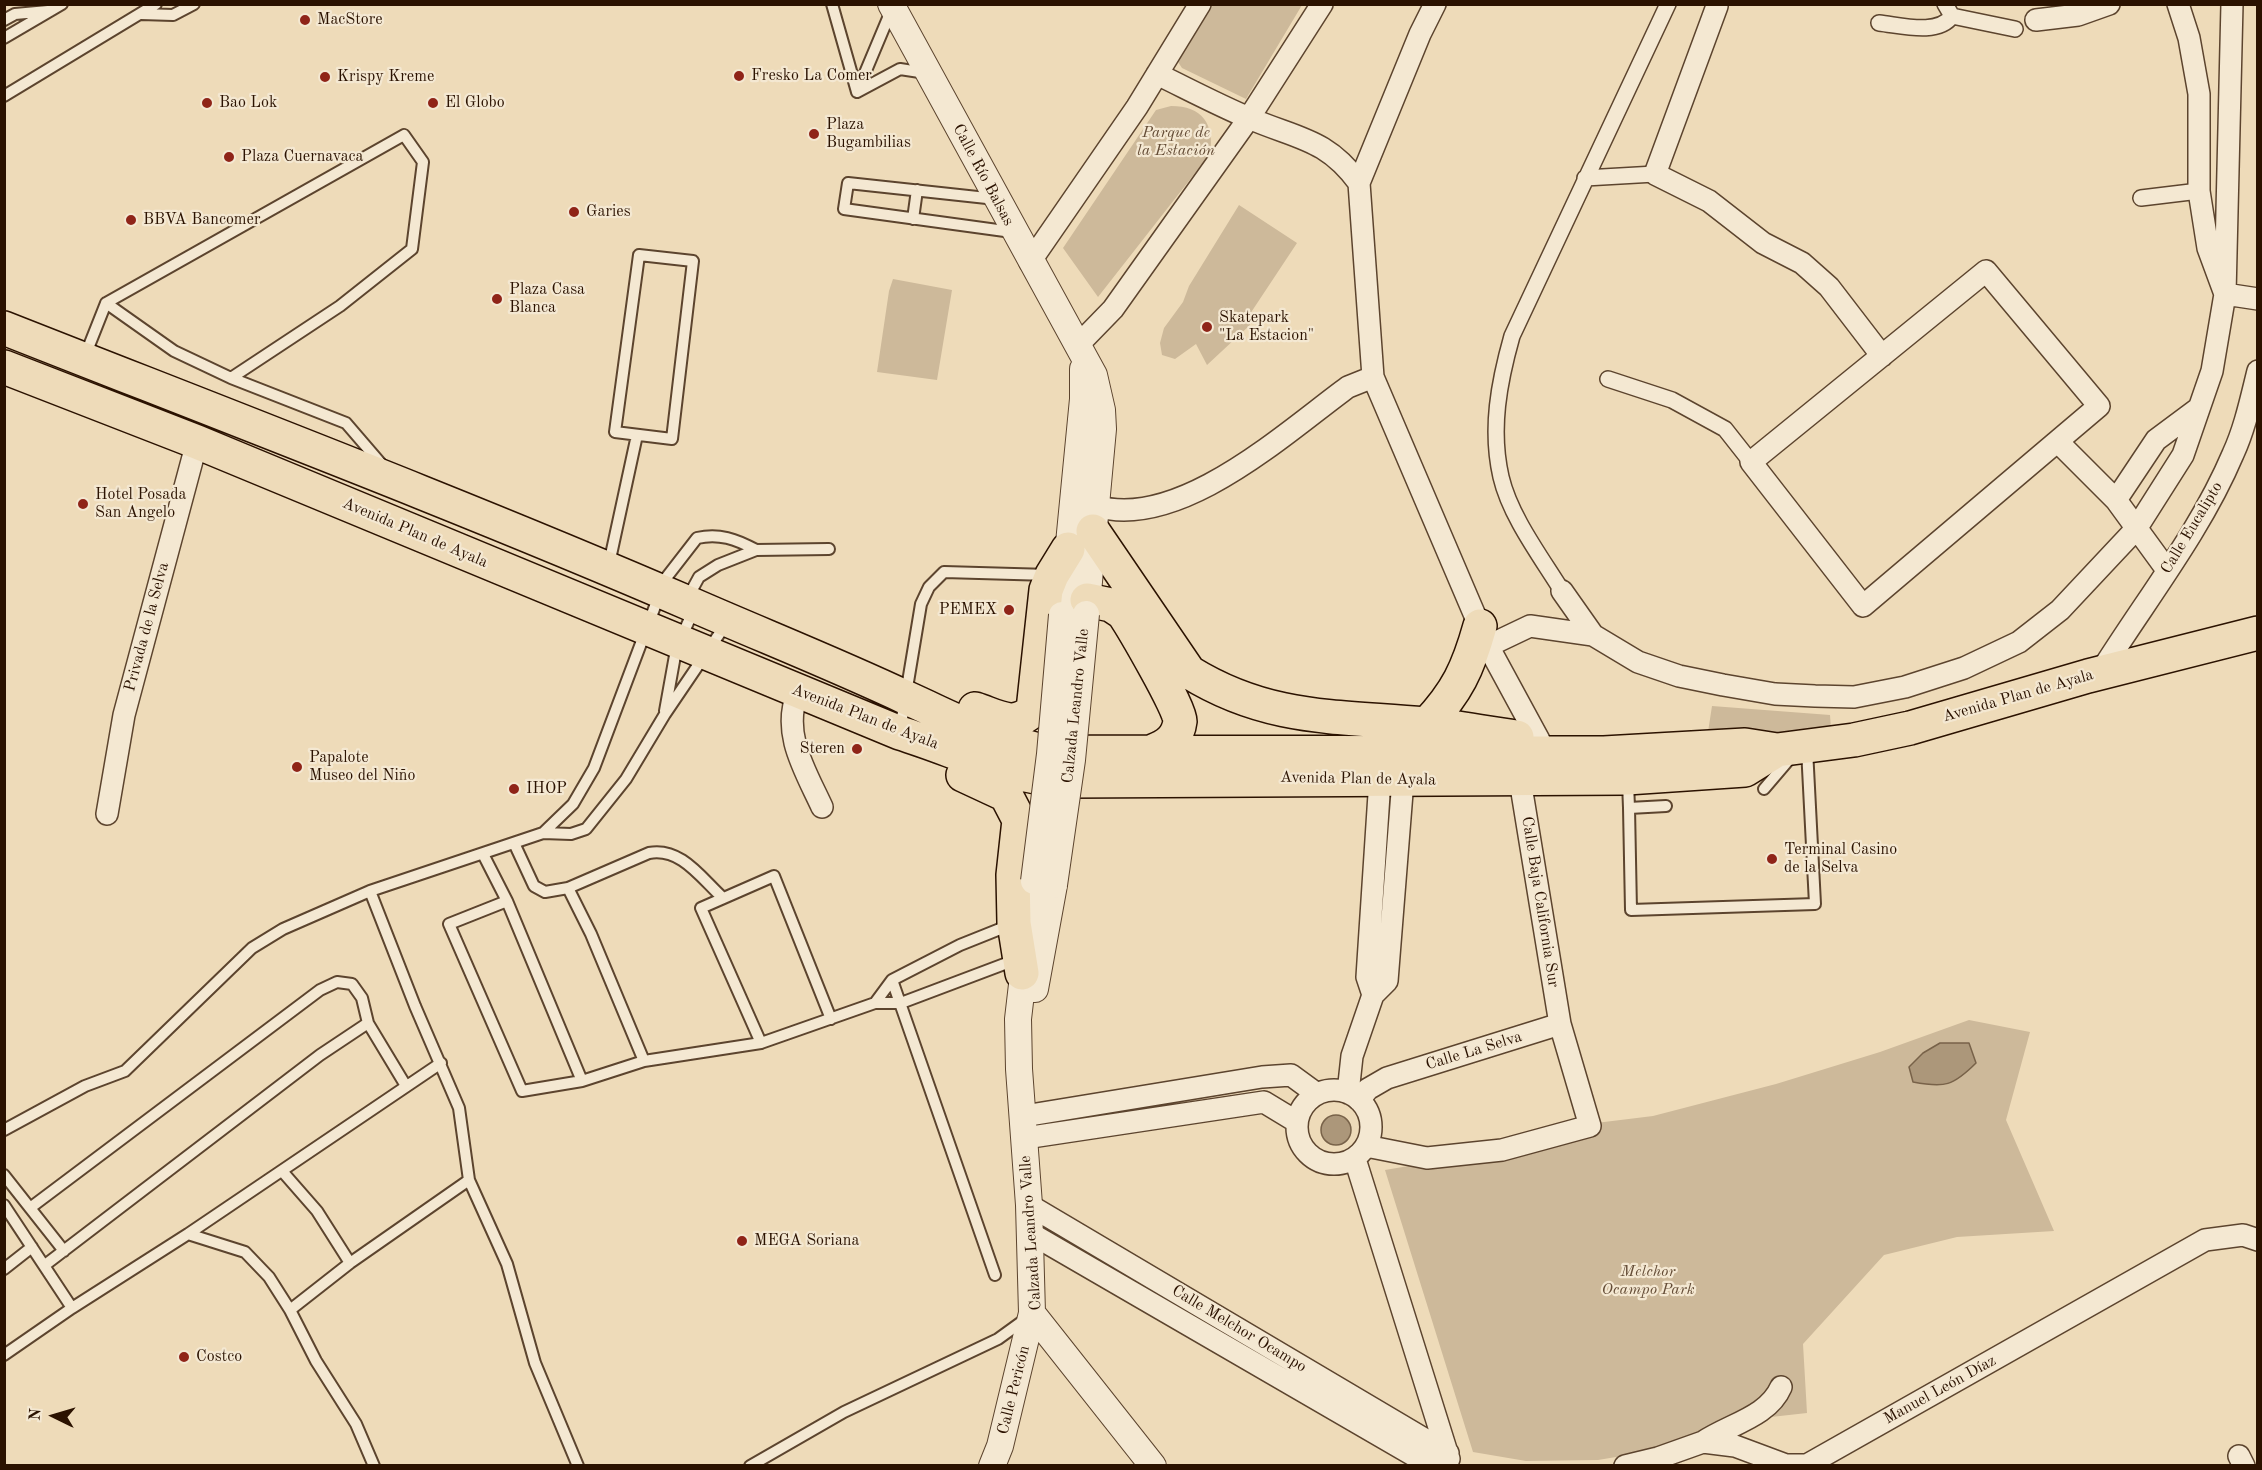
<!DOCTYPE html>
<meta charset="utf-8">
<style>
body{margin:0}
#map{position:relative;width:2262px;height:1470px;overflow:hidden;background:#eedbb9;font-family:"Old Standard TT",serif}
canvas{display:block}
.frame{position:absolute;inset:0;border:6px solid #2b1200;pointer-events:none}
.north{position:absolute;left:24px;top:1386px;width:60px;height:60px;-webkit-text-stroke:4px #f4e8d2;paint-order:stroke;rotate:275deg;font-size:16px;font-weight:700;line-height:24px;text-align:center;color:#2b1200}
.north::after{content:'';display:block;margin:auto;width:21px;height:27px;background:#2b1200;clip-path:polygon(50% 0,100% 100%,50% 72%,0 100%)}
</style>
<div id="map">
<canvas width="2262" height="1470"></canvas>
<div class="frame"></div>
<div class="north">N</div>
</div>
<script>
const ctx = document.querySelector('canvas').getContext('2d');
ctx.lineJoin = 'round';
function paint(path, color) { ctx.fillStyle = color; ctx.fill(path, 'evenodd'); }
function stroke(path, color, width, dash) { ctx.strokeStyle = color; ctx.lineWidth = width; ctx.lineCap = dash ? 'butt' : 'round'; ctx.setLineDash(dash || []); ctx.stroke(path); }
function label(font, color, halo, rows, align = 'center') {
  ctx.font = font + ' "Old Standard TT",serif'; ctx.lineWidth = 4.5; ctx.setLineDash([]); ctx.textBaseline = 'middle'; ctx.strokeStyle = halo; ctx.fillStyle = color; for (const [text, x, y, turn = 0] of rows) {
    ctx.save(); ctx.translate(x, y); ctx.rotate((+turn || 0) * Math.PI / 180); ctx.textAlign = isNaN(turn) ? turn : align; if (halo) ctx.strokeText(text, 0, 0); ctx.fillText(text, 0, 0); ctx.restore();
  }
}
const green = new Path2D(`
 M 1213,5 L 1302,5 L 1246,99 L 1182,68 L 1178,62 Z
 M 1171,106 C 1202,106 1215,124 1210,154 L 1098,297 L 1063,248 L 1156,110 Z
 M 1239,205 L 1297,243 L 1248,317 L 1250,325 L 1207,365 L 1196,344 L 1175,359 L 1162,355 L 1160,343 L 1164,328 L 1183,302 L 1189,286 Z
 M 893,279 L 952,290 L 937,380 L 877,372 L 889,291 Z
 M 1712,706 L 1830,715 L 1831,729 L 1706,745 Z
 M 1969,1020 L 2030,1032 L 2006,1120 L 2054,1231 L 1957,1237 L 1884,1255 L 1803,1344 L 1807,1413 L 1735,1421 L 1670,1448 L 1598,1460 L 1526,1461 L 1473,1452 L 1385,1170 L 1444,1160 L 1596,1123 L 1653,1116 L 1776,1084 L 1880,1052 Z`);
const water = new Path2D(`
 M 1940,1043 L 1969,1043 L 1976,1063 C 1953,1086 1945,1088 1913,1082 L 1909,1067 L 1923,1053 Z
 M1321 1130a15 15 0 1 1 30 0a15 15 0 1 1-30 0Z`);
const service = new Path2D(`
 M 832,4 L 857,92
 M 141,14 L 173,15 L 194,4
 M 4,20 L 15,14 L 48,11
 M 4,38 L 62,4
 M 857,92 L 891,11
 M 857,92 L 900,69 L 926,73
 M 4,96 L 156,4
 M 996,199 L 848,183 L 844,209 L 1012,232
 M 913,219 L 917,190
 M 639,255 L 693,261 L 672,439 L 615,432 Z
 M 106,303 L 174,351 L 231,378 L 346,423 L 383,466
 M 85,356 L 106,303 L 404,135 L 423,162 L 412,249 L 340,306 L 231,378
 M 609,564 L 637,435
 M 659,587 L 697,538 C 719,533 736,539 756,550
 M 687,599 L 699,577 L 718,565 L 756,550 L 829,549
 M 665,711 L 676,650 L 694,609
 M 900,730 L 921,604 L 929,587 L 944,572 L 1049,575
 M 1628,782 L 1629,808 L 1666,806
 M 1764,789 L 1793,755
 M 1629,808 L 1631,910 L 1815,904 L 1807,749
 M 543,833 L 573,804 L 594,768 L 660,593
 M 483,854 L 507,901 L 582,1081 L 644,1061 L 591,934 L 568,888 L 545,892 L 534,886 L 514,843
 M 568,888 L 649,853 C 681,847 701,878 723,898
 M 370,891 L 415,1006 L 459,1108 L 469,1180 L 507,1264 L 535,1363 L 578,1466
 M 507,901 L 449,924 L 522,1091 L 582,1081
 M 892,980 L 995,1275
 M 875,1003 L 892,980 L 960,945 L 1010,925
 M 368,1023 L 406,1086
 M 761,1043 L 701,908 L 774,876 L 831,1019
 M 644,1061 L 761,1043 L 875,1003 L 901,1003 L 1015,960
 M 4,1130 L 85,1086 L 125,1071 L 252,948 L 283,929 L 370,891 L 543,833 L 571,834 L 586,829 L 626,779 L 665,714 L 726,624
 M 282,1171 L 317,1211 L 350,1263
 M 4,1175 L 64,1251
 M 4,1205 L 72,1308 L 4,1355
 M 30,1208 L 320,990 L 337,982 L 352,984 L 362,998 L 368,1023 L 320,1055 L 45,1265
 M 188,1234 L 245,1252 L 269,1277 L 290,1310 L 316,1361 L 356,1424 L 374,1466
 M 4,1269 L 32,1247
 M 72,1308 L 188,1234 L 441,1063
 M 290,1310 L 350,1263 L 469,1180
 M 750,1466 L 844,1412 L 998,1339 L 1027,1318`);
const pedestrian = new Path2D(`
 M 1945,4 L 1952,16 L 2015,29
 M 1879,23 C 1900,25 1938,36 1952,16
 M 1585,178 L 1655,174
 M 2141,198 L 2199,191
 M 1608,379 L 1672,400 L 1725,429 L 1751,462
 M 1562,591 C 1541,557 1510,516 1501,477 C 1490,429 1499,382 1512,336 L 1668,4`);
const minor = new Path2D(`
 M 1435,4 L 1420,34 L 1359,183 L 1373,377 L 1488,646 L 1539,740
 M 2178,4 L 2189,38 L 2199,94 L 2199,191 L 2208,248 L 2225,294 L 2258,299
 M 1717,6 L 1655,174 L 1709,201 L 1763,243 L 1802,263 L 1829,287 L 1882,356
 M 2036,20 L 2078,15 L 2109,4
 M 1157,74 C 1188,89 1218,105 1249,118 C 1297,139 1326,138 1359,183
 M 1030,262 L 1137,107 L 1200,4
 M 1986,271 L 2099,406 L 1863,606 L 1751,462 Z
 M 1078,345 L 1113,309 L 1249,118 L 1322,4
 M 2058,442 L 2116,500 L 2167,570
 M 2116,500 L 2156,440 L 2199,408
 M 1096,506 C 1179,531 1285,433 1348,387 L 1373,377
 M 1562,591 L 1593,635 L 1638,662 L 1679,676 L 1723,685 L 1775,694 L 1815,696 L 1854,697 L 1905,687 L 1964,668 L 2019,642 L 2060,610 L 2136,529 L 2183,455 L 2212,371 L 2225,294 L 2232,4
 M 1488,646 L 1530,626 L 1593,635
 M 2100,673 C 2145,601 2200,532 2233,454 C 2245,428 2251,399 2258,371
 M 798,692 C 781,733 805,770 822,807
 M 107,814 L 124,715 L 197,442
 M 1373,995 L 1367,977 L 1380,779
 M1297 1127a37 37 0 1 1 74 0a37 37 0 1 1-74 0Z
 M 1348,1093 L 1352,1056 L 1373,995 L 1387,981 L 1403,780
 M 1359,1100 L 1368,1089 L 1387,1078 L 1560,1024
 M 1024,1116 L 1262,1077 L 1291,1075 L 1317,1094
 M 1025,1138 L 1264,1102 L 1297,1122
 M 1366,1146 L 1427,1158 L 1502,1150 L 1590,1126 L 1560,1024 L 1520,780
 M 1355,1159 L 1449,1459
 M 1029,1205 L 1448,1453
 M 1030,1233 L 1432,1466
 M 1703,1442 C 1730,1424 1768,1417 1781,1387
 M 2239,1456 L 2244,1466
 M 1625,1466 L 1658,1458 L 1703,1442 L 1735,1446 L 1786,1465 L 1807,1465 L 2205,1240 L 2243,1235 L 2258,1240`);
const tertiary = new Path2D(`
 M 891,4 L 1094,375 L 1102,410 L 1103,429 L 1086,614
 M 1062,615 L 1083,399 L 1083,369
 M 1035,989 L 1054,885
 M 1032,1313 L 1153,1466
 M 992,1466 L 1000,1446 L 1032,1313 L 1029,1205 L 1019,1069 L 1018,1019 L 1034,881`);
const primary = new Path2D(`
 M 4,328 C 235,419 466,507 693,605 C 764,636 837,665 907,698 C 956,720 995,742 1049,752 L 1604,753 L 1745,745 L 1777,750 L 1854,740 L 1910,728 L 2088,676 L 2258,633
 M 4,367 L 197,442 L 900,733 C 955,750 1011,779 1069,781 L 1627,778 L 1745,770 L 1777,750
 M 1093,531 L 1189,672 C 1268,721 1337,716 1425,724 C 1456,727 1486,733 1517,737
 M 1087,600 L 1111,605 L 1123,613 C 1132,626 1181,710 1180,721 C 1178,738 1167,746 1153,751
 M 975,709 C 997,716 1014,729 1033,710 L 1046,590 L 1052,575 L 1068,549
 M 1427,724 C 1457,692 1468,669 1480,626
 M 963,775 L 1006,795 L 1019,820 L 1013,875 L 1014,923 L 1022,973`);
const tertiaryBridge = new Path2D(`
 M 1034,881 L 1050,754 L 1062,615
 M 1054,885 L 1072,760 L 1086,614`);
const markers = [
 [305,20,6,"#8f2418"],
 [739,76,6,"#8f2418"],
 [325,77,6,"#8f2418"],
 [207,103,6,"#8f2418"],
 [433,103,6,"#8f2418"],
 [814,134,6,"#8f2418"],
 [229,157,6,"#8f2418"],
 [574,212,6,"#8f2418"],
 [131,220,6,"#8f2418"],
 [497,299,6,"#8f2418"],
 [1207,327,6,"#8f2418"],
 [83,504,6,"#8f2418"],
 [1009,610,6,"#8f2418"],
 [857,749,6,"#8f2418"],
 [297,767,6,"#8f2418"],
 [514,789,6,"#8f2418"],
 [1772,859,6,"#8f2418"],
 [742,1241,6,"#8f2418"],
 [184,1357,6,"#8f2418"]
];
const poiNames = [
 ["MacStore",317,20],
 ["Fresko La Comer",751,76],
 ["Krispy Kreme",337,77],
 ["Bao Lok",219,103],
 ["El Globo",445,103],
 ["Plaza",826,125],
 ["Bugambilias",826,143],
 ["Plaza Cuernavaca",241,157],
 ["Garies",586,212],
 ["BBVA Bancomer",143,220],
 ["Plaza Casa",509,290],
 ["Blanca",509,308],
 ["Skatepark",1219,318],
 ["\"La Estacion\"",1219,336],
 ["Hotel Posada",95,495],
 ["San Angelo",95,513],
 ["PEMEX",997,610,"right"],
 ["Steren",845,749,"right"],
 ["Papalote",309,758],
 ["Museo del Niño",309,776],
 ["IHOP",526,789],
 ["Terminal Casino",1784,850],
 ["de la Selva",1784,868],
 ["MEGA Soriana",754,1241],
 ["Costco",196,1357]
];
const parkNames = [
 ["Parque de",1176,133],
 ["la Estación",1176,151],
 ["Melchor",1648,1272],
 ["Ocampo Park",1648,1290]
];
const streetNames = [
 ["Calle Río Balsas",983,175,62],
 ["Calle Eucalipto",2192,528,-59],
 ["Avenida Plan de Ayala",415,533,23],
 ["Privada de la Selva",147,627,-75],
 ["Avenida Plan de Ayala",2018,696,-16],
 ["Calzada Leandro Valle",1076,706,-84],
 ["Avenida Plan de Ayala",865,717,21],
 ["Avenida Plan de Ayala",1358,779,1],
 ["Calle Baja California Sur",1540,902,81],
 ["Calle La Selva",1474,1051,-17],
 ["Calzada Leandro Valle",1031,1233,-94],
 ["Calle Melchor Ocampo",1239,1329,31],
 ["Calle Pericón",1014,1390,-76],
 ["Manuel León Díaz",1940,1390,-29]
];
paint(green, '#cdb99a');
paint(water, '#ac977a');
stroke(water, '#786249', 1.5);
stroke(service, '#5c442e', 14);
stroke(pedestrian, '#5c442e', 18);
stroke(minor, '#5c442e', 24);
stroke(tertiary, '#5c442e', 28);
stroke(primary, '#2b1200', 36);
stroke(service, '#f4e8d2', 10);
stroke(pedestrian, '#f4e8d2', 15);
stroke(minor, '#f4e8d2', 21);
stroke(tertiary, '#f4e8d2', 26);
stroke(primary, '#eedbb9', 33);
stroke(tertiaryBridge, '#5c442e', 28, []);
stroke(tertiaryBridge, '#f4e8d2', 26);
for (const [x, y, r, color] of markers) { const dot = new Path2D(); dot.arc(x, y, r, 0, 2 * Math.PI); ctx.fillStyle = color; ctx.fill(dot); stroke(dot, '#f4e8d2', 2); }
label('16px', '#2b1200', '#f4e8d2', poiNames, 'left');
label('italic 16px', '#644c36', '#f4e8d2', parkNames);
label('16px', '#2b1200', '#f4e8d2', streetNames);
</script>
